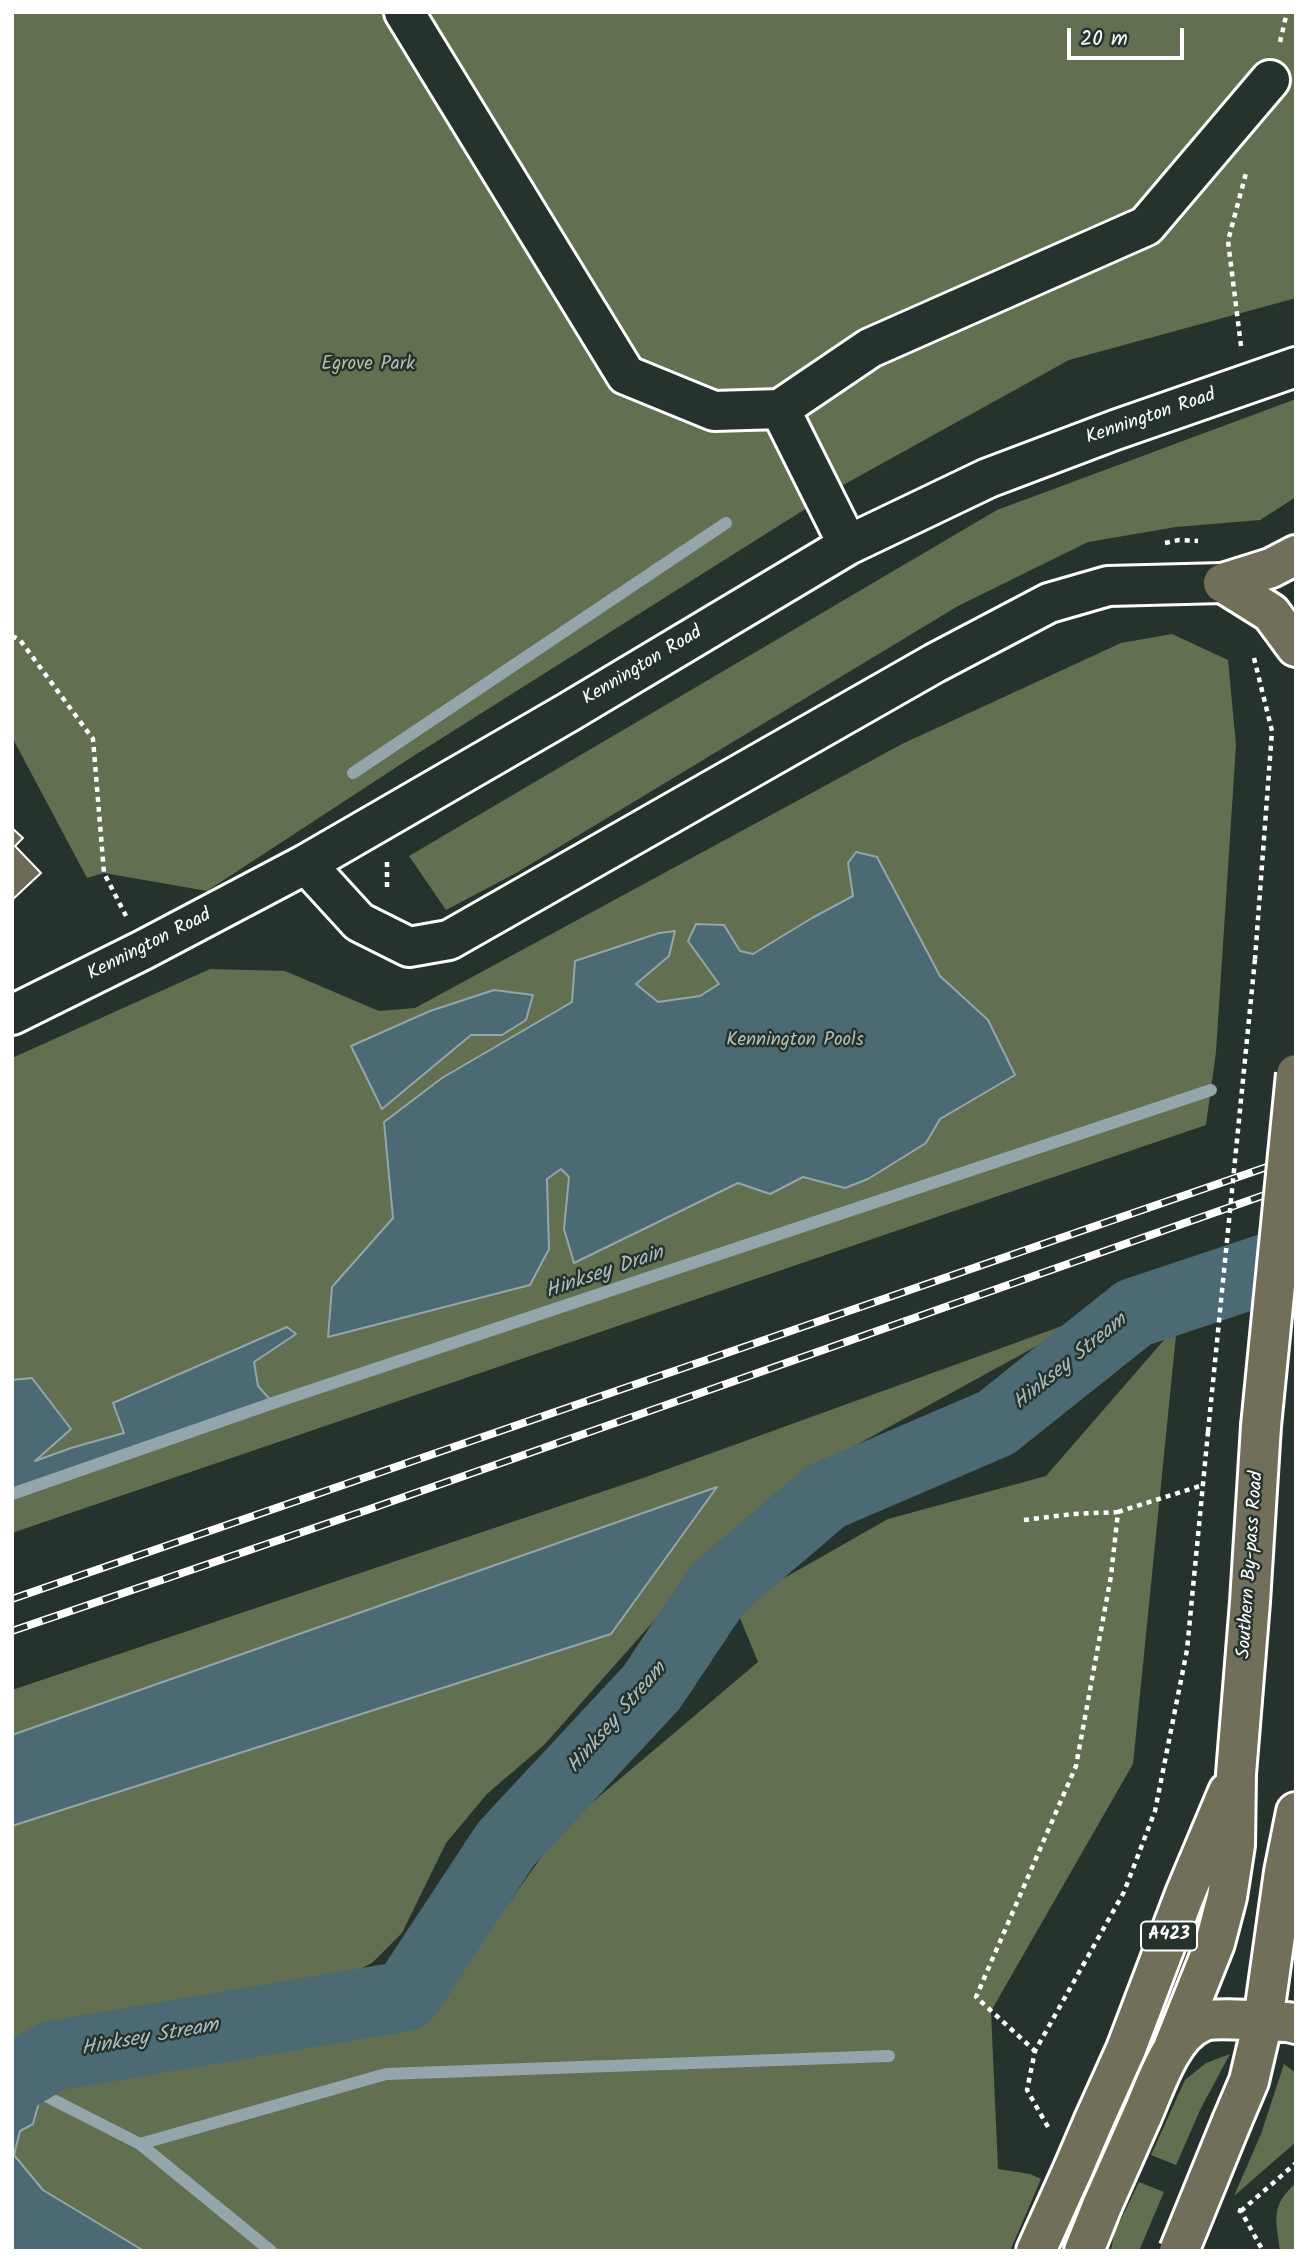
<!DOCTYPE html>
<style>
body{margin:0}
#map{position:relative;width:1308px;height:2263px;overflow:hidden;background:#26332d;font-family:Kalam,sans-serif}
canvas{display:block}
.frame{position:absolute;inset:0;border:14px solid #fff;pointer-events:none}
.scale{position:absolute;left:1067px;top:28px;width:117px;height:32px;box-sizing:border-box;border:4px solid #fff;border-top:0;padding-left:9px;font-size:21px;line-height:24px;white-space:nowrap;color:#fff;-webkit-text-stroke:5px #26332d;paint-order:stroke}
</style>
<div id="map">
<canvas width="1308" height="2263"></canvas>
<div class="frame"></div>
<div class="scale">20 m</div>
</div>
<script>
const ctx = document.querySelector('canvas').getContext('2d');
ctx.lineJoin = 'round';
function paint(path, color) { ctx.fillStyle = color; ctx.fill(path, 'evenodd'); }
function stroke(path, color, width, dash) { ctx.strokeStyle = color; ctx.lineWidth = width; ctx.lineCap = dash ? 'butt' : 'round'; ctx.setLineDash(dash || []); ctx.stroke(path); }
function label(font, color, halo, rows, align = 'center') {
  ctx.font = font + ' Kalam,sans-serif'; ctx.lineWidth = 5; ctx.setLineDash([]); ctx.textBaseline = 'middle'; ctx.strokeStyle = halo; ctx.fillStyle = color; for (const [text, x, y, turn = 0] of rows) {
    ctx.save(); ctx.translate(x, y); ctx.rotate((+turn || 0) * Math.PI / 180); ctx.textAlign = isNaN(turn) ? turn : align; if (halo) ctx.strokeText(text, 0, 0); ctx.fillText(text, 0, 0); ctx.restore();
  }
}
const green = new Path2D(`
 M 12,12 L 1296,12 L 1296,298 L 1069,360 L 845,484 L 415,755 L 207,891 L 104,873 L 87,878 L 12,737 Z
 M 1296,399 L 1296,497 L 1260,520 L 1176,527 L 1088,542 L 958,606 L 516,873 L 446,910 L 409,856 L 997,510 Z
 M 1172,634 L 1228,660 L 1236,745 L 1216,1052 L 1206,1125 L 12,1533 L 12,1058 L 210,969 L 285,971 L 379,1011 L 415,1008 L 902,744 L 1121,643 Z
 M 1095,1314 L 818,1466 L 683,1588 L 544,1745 L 487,1794 L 446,1843 L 402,1933 L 373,1962 L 317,1994 L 260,2007 L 55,2044 L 12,2049 L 12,1690 L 643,1478 Z
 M 1177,1325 L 1133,1764 L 991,2011 L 998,2169 L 1030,2174 L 1041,2179 L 1010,2251 L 144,2251 L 43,2190 L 14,2155 L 20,2131 L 33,2124 L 48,2072 L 187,2057 L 420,2028 L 562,1828 L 758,1662 L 735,1606 L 888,1519 L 1046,1476 Z
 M 1230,2054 L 1201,2108 L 1176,2165 L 1151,2155 L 1185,2080 L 1206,2063 Z
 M 1284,2064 L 1296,2073 L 1296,2142 L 1234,2196 L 1261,2134 Z
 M 1139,2182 L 1164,2192 L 1139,2251 L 1111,2251 L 1114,2234 Z
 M 1296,2183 L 1296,2251 L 1280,2251 C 1276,2219 1270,2206 1296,2183 Z`);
const water = new Path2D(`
 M 856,852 L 877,857 L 940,976 L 988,1020 L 1015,1075 L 940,1119 L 926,1143 L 868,1179 L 845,1188 L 803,1177 L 770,1194 L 738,1183 L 574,1263 L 564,1229 L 569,1177 L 561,1169 L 547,1179 L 549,1249 L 530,1285 L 328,1337 L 332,1287 L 393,1218 L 384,1122 L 442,1078 L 572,1002 L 575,961 L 659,933 L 675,931 L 669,956 L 636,984 L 658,1002 L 700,996 L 719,984 L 688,941 L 696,924 L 724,925 L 740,951 L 753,954 L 812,918 L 853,896 L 848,863 Z
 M 494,990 L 533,995 L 526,1020 L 502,1035 L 471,1035 L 382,1109 L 351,1046 L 430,1011 Z
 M 287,1327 L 296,1334 L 254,1362 L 258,1386 L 273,1403 L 12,1494 L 12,1380 L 32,1378 L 71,1429 L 35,1461 L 71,1448 L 124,1433 L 113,1403 Z
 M 717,1487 L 611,1634 L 12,1826 L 12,1735 Z
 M 55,2044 L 33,2124 L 20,2131 L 14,2155 L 43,2190 L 144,2251 L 12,2251 L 12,2049 Z`);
const stream = new Path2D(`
 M 353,773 L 726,523
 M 12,1494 L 273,1403 L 1211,1090
 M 28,2087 L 140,2144 L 386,2074 L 889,2056
 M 140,2144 L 271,2251`);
const river = new Path2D(`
 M 12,2080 L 52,2056 L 406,1996 L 506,1844 L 652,1687 L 718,1588 L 826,1496 L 996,1423 L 1134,1313 L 1296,1259`);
const building = new Path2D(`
 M 12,828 L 23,838 L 15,846 L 41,873 L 12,900 Z`);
const path = new Path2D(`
 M 1280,42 L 1287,12
 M 1241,346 L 1228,241 L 1246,173
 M 1165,543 L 1179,540 L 1198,541
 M 12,636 L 20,640 L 93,739 L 104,873 L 126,916
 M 1254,658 L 1272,731 L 1255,959
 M 387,862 L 387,889 L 389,891
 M 1118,1512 L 1203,1485
 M 1024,1520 L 1073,1514 L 1118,1512 L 1111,1576 L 1076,1766 L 976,1997 L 1035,2051
 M 1048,2127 L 1027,2090 L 1035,2051 L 1124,1892 L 1155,1811 L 1187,1650 L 1208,1432
 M 1238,2210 L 1241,2211 L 1263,2251
 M 1241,2211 L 1296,2163`);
const minor = new Path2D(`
 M 404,12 L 626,375 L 714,411 L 780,409 L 870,348 L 1146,226 L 1270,80
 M 780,409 L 848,545
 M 306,864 L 359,922 L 409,947 L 449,940 L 935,663 L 1049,603 L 1108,586 L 1223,583
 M 12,1015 L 143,950 L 306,864 L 567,713 L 848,545 L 988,478 L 1115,430 L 1296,367`);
const highway = new Path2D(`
 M 1223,583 L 1271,613 L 1296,647
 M 1223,583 L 1271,568 L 1296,555
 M 1173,2048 L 1215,1943 L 1227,1897 L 1235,1845 L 1236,1774 L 1250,1602 L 1261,1426
 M 1142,2116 C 1155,2087 1171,2034 1202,2022 C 1215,2016 1271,2022 1288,2022 L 1296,2024
 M 1094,2120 L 1126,2049 L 1185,1894 L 1228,1792
 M 1232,2121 L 1249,2081 L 1263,2021 L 1284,1872 L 1296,1812
 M 1036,2251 L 1073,2169
 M 1084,2251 L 1102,2206`);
const rail = new Path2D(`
 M 12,1599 L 1296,1157
 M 12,1631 L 367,1510 L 1296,1184`);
const pathBridge = new Path2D(`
 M 1208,1432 L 1255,959`);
const highwayBridge = new Path2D(`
 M 1261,1426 L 1296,1074
 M 1073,2169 L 1094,2120
 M 1102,2206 L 1142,2116
 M 1179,2251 L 1232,2121`);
const shields = [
 [1169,1936,56]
];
const shieldNames = [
 ["A423",1169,1936]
];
const parkNames = [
 ["Egrove Park",368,366],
 ["Kennington Pools",795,1042]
];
const streetNames = [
 ["Kennington Road",1151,418,-19],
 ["Kennington Road",643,667,-31],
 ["Kennington Road",150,946,-27],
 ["Southern By-pass Road",1252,1565,-86]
];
const waterNames = [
 ["Hinksey Drain",605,1274,-19],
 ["Hinksey Stream",1071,1363,-39],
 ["Hinksey Stream",618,1719,-49],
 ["Hinksey Stream",150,2039,-10]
];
paint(green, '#626f50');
paint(water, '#4c6a73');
stroke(water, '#94a6ab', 2);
stroke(stream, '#94a6ab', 12);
stroke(river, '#4c6a73', 70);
paint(building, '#6d6a56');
stroke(building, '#fff', 2);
stroke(minor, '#fff', 44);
stroke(highway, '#fff', 44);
stroke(path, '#fff', 4.5, [5, 5]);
stroke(minor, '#26332d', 38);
stroke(highway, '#716e59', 38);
stroke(rail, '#fff', 8);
stroke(rail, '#26332d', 5, [16]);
stroke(highwayBridge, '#fff', 44, []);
stroke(pathBridge, '#fff', 4.5, [5, 5]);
stroke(highwayBridge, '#716e59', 38);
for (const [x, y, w] of shields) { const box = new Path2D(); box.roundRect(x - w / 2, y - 14.5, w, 29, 5); ctx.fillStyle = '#26332d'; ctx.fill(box); stroke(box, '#fff', 2); }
label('bold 18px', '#fff', null, shieldNames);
label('19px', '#b8beb0', '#26332d', parkNames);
label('19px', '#fff', '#26332d', streetNames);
label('italic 21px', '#aebcc0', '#26332d', waterNames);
</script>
